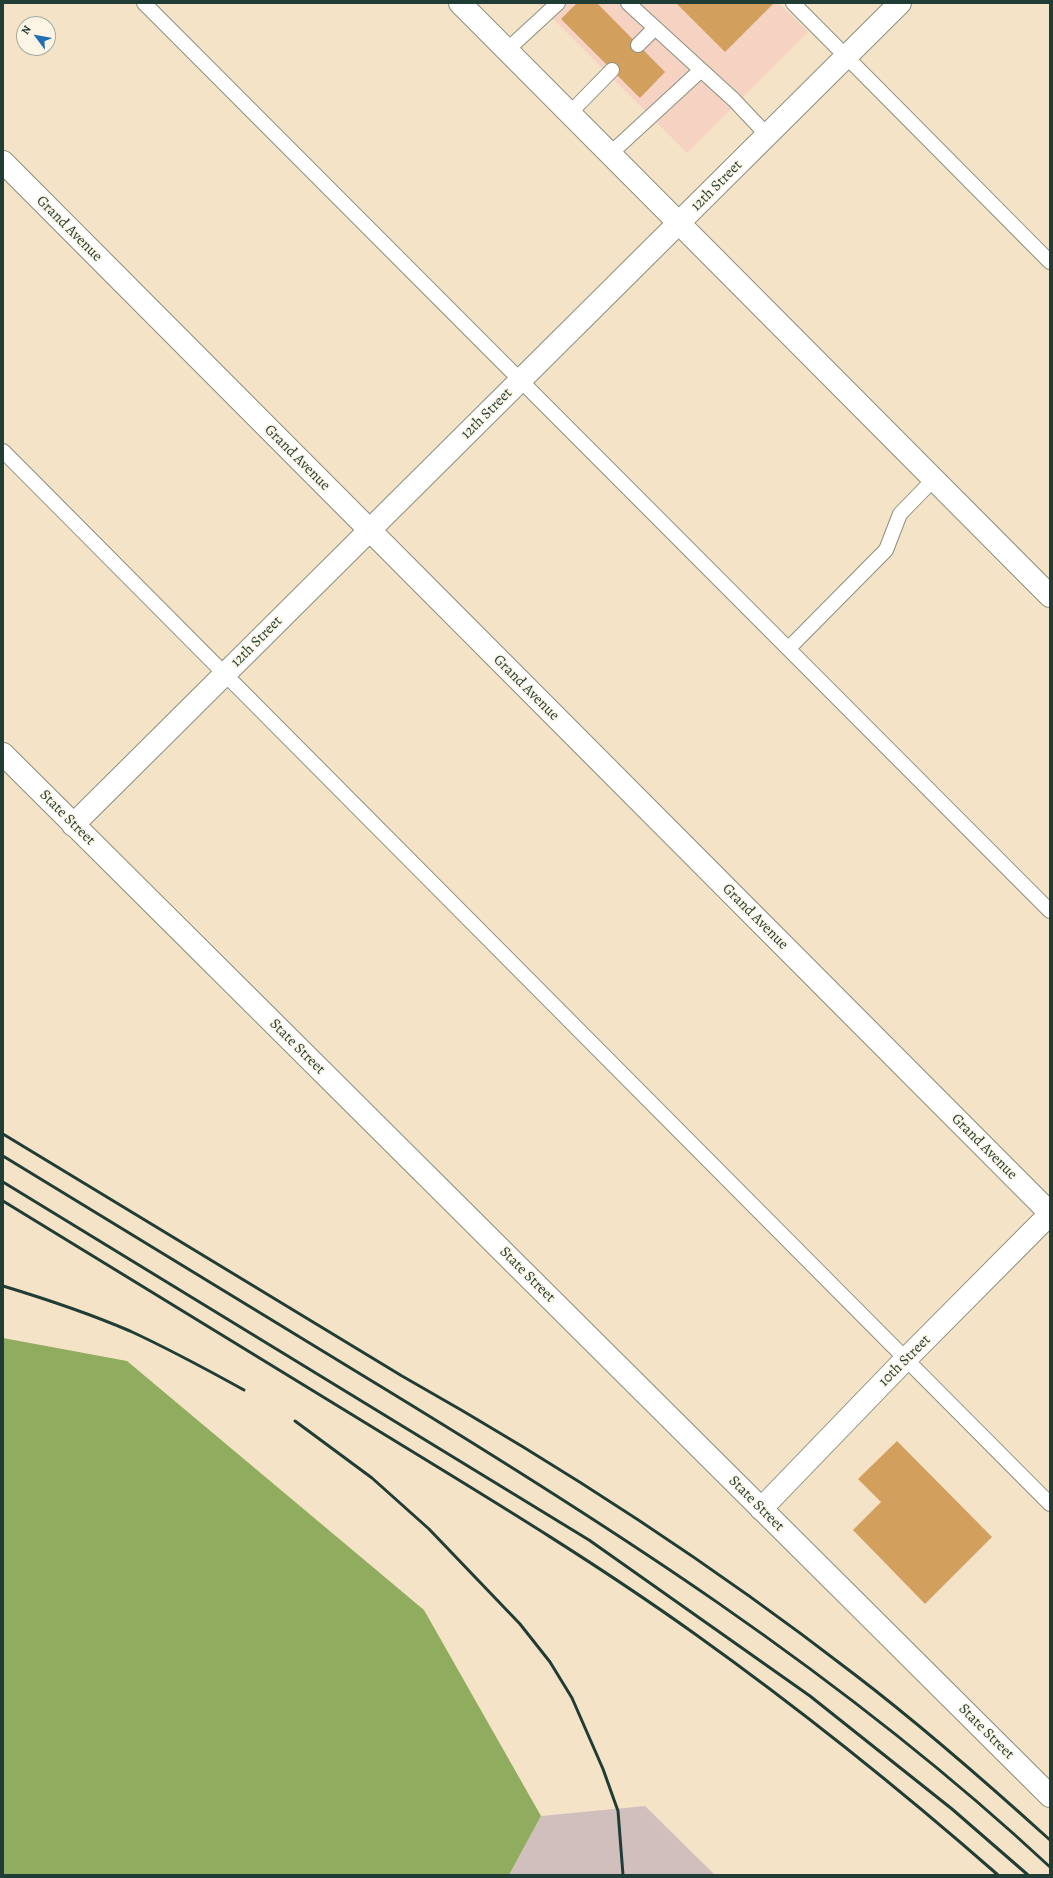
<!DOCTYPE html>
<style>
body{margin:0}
#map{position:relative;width:1053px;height:1878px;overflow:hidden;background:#f5e3c8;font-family:Alegreya,serif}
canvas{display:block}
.frame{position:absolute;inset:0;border:4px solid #1f3d34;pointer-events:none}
.north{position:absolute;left:16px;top:16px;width:40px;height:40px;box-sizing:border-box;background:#fcf5e5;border:1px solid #a4ab9e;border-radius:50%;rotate:302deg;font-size:11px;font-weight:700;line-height:16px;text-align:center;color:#1f3d34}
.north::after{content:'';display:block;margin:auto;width:14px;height:18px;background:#1f6fb2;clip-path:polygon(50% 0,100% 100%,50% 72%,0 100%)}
</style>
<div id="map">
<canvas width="1053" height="1878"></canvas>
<div class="frame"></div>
<div class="north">N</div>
</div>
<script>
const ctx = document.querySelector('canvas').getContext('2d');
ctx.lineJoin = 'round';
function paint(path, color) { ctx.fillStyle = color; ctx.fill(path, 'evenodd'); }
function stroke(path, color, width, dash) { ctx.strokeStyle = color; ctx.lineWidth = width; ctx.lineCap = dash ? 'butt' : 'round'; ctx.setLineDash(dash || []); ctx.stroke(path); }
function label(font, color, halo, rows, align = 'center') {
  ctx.font = font + ' Alegreya,serif'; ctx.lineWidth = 3; ctx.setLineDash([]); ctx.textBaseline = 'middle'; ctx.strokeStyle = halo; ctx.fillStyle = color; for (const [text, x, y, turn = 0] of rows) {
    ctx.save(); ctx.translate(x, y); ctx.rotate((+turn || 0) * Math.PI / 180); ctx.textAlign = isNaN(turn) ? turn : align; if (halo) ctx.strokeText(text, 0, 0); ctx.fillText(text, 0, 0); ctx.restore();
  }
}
const built = new Path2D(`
 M 537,3 L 779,3 L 808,32 L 687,153 Z`);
const industrial = new Path2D(`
 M 645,1806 L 715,1875 L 509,1875 L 541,1816 Z`);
const forest = new Path2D(`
 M 3,1338 L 127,1361 L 424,1610 L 541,1816 L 509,1875 L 3,1875 Z`);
const building = new Path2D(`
 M 577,3 L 597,3 L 665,72 L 640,98 L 561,19 Z
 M 676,3 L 774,3 L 725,52 Z
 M 897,1441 L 992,1537 L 925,1604 L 853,1530 L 881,1502 L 858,1479 Z`);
const lane = new Path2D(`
 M 144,3 L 1050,911
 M 628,3 L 734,100 L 767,135
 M 793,3 L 1050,262
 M 638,45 L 655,28
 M 507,50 L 558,3
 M 570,113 L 612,70
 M 610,154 L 701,70
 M 3,451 L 1050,1504
 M 789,648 L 886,550 L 900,514 L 934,479`);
const street = new Path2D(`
 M 3,162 L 1050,1213
 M 3,754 L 1050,1796
 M 73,825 L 900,3
 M 761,1509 L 897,1368 L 1050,1214`);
const secondary = new Path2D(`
 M 460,3 L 1050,596`);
const rail = new Path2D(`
 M 3,1134 L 402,1376 C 560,1465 712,1564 854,1674 C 922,1726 987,1783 1050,1840
 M 3,1156 C 123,1229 243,1302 362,1375 C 604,1522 842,1673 1050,1867
 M 3,1182 L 589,1540 L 810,1696 L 952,1809 L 1028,1875
 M 3,1201 C 135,1282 268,1363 400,1444 C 500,1505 600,1566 695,1634 C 800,1709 901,1790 998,1875
 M 3,1286 C 46,1299 88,1313 130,1331 C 169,1349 206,1369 244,1390
 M 295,1421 L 372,1478 L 429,1529 L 520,1624 L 550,1662 L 572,1698 L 603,1769 L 618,1811 L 623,1875`);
const streetNames = [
 ["12th Street",717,186,-45],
 ["Grand Avenue",69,229,45],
 ["12th Street",487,414,-45],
 ["Grand Avenue",297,458,45],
 ["12th Street",257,642,-45],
 ["Grand Avenue",526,688,45],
 ["State Street",67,818,45],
 ["Grand Avenue",755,917,45],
 ["State Street",297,1047,45],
 ["Grand Avenue",984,1147,45],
 ["State Street",527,1275,45],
 ["10th Street",905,1361,-45],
 ["State Street",756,1504,45],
 ["State Street",986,1732,45]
];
paint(built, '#f5d2c2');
paint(industrial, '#d1bfbd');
paint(forest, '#8fac5f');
paint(building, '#d29f5d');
stroke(lane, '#8a907e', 16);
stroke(street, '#8a907e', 24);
stroke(secondary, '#8a907e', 24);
stroke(lane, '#fff', 14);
stroke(street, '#fff', 22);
stroke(secondary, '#fff', 22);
stroke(rail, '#1f3d34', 3);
label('15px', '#1f3d34', '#fcf5e5', streetNames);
</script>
